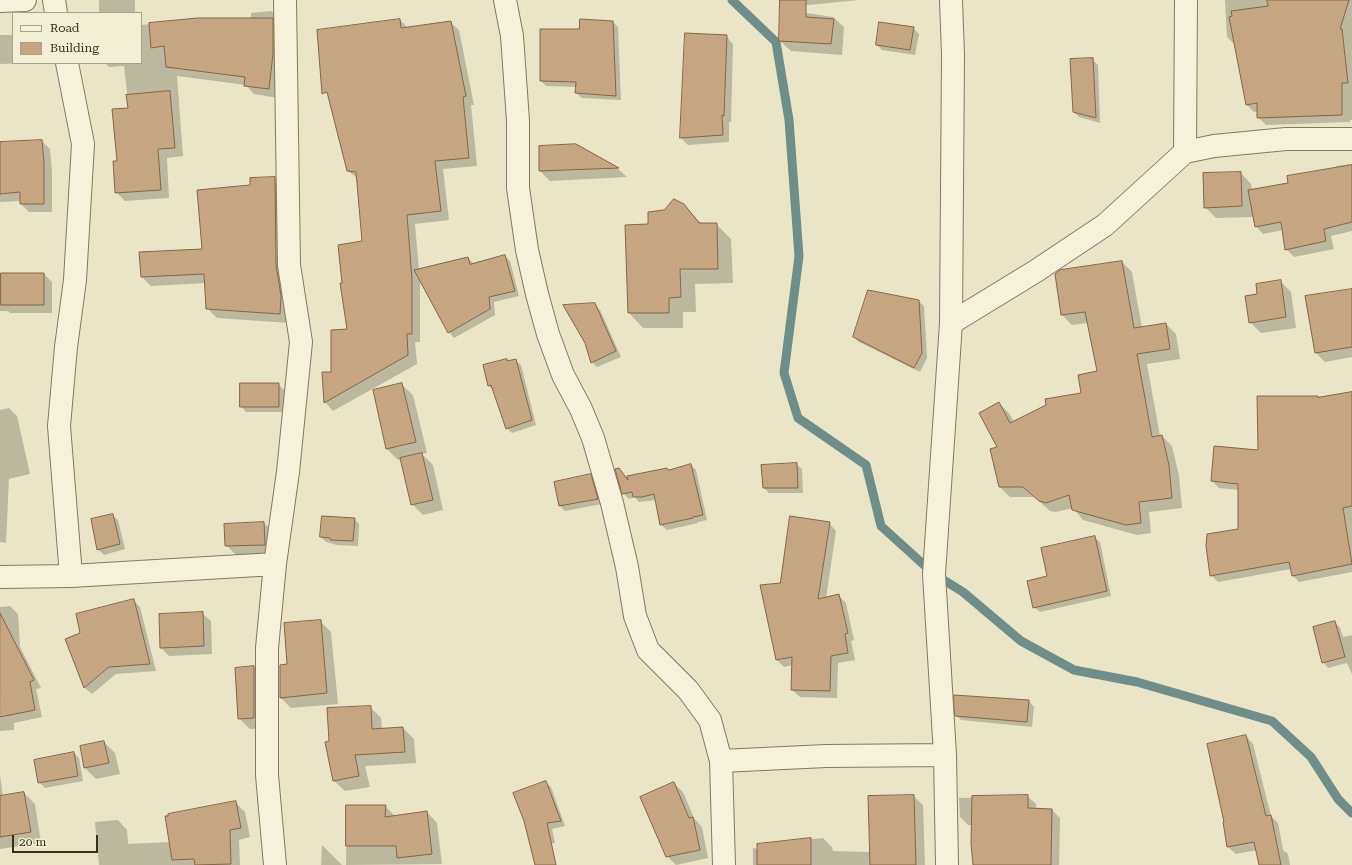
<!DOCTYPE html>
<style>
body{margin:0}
#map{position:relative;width:1352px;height:865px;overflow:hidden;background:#ebe5c7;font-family:"Roboto Serif",serif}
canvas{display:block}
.legend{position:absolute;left:12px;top:12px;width:130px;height:52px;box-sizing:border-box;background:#f3eed6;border:1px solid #a8a18d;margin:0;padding:5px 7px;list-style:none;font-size:12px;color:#372e20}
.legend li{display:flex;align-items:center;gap:8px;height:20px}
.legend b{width:20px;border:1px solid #a8a18d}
.scale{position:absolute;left:12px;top:835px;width:86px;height:18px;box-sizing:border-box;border:2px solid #372e20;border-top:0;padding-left:5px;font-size:12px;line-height:14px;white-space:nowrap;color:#372e20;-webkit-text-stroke:3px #f3eed6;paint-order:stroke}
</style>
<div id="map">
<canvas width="1352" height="865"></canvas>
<ul class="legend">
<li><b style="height:5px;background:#f6f1da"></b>Road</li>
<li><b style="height:11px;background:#c6a680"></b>Building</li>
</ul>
<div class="scale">20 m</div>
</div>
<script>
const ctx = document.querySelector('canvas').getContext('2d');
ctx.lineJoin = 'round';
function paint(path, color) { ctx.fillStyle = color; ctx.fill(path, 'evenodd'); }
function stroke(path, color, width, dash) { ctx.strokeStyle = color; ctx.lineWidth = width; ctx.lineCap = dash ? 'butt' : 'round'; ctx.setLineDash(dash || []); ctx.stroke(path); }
const shadow = new Path2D(`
 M 99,0 L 135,0 L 135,13 L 99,13 Z
 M 781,0 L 859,0 L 788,7 Z
 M 1225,0 L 1352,0 L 1352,120 L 1350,120 L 1350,122 L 1266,125 L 1258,117 L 1258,111 L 1254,112 L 1247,105 L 1235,45 L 1227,37 Z
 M 781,9 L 833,17 L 844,27 L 842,55 L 791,51 L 780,41 Z
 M 272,11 L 281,20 L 278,98 L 254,94 L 246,85 L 177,76 L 183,156 L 167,158 L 169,198 L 125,201 L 116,192 L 118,162 L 129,109 L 124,66 L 109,67 L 105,63 L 141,63 L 141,25 L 198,19 L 251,20 L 251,13 Z
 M 400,20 L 408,28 L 450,22 L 459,30 L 474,105 L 471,105 L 477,166 L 443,169 L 449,220 L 415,224 L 419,270 L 468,258 L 473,263 L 505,256 L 510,261 L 519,296 L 494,302 L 495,315 L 454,338 L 449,332 L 420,279 L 420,342 L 415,342 L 417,364 L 333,411 L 325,402 L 333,373 L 349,330 L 364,242 L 358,179 L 348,171 Z
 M 613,22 L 618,27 L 621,100 L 582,98 L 576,93 L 577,87 L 546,86 L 541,81 L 580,30 Z
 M 913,28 L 919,34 L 915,55 L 882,50 L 877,45 Z
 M 0,35 L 13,35 L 13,63 L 33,63 L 0,64 Z
 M 726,36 L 733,44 L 731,122 L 729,122 L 729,142 L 688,145 L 681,138 Z
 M 1092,59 L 1098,65 L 1100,123 L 1079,117 L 1074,112 Z
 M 42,141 L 50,149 L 52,172 L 52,212 L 29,212 L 21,204 L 21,201 L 0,202 L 0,143 Z
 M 576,145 L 618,169 L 627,177 L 550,181 L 540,171 L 540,147 Z
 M 1352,164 L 1352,231 L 1331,236 L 1334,249 L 1294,257 L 1286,249 L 1283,230 L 1263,234 L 1256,226 L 1254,217 L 1216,218 L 1205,207 L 1241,173 L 1251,184 L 1252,191 L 1289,184 L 1337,168 L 1336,166 Z
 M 275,178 L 284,188 L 289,323 L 217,318 L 207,308 L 206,283 L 151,286 L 142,277 L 203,250 Z
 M 684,205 L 702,224 L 716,224 L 731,239 L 733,283 L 695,284 L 696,312 L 683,312 L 683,328 L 643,328 L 629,313 L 626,226 L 649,225 L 665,211 Z
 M 1122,262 L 1132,272 L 1142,328 L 1166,324 L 1176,334 L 1180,359 L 1147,364 L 1160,436 L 1162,436 L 1172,446 L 1179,476 L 1182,508 L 1149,512 L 1151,533 L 1137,535 L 1083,520 L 1073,508 L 1056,512 L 1050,511 L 1034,497 L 1010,497 L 1000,487 L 999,403 L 1009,413 L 1014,422 L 1082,394 L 1098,372 L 1088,323 L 1072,325 L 1062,315 Z
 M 0,274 L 44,274 L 52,282 L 52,313 L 10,313 L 8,311 L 0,311 Z
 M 1280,281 L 1291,292 L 1296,328 L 1261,333 L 1250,322 L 1258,295 Z
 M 1352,290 L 1352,357 L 1325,362 L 1316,353 Z
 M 918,301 L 924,306 L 927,358 L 920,372 L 859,342 L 854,337 Z
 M 594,304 L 600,310 L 621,357 L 597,367 L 592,362 Z
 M 515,360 L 521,365 L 536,425 L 512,433 L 507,428 L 494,391 L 489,386 L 508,362 Z
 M 278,384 L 284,390 L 284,412 L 246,412 L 241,406 Z
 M 402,385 L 413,395 L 427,453 L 422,454 L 433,465 L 443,510 L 423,515 L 412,504 L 402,459 L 398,460 L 387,449 L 374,391 Z
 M 1352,393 L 1352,572 L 1299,582 L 1292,575 L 1291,569 L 1218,582 L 1211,575 L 1239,530 L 1239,490 L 1219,488 L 1212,481 L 1259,451 L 1318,397 L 1319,398 Z
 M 9,408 L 17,416 L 30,474 L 9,479 L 6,543 L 0,542 L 0,410 Z
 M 796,464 L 802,469 L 803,493 L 769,493 L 764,488 Z
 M 691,465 L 696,470 L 707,520 L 698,522 L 698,523 L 667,530 L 661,525 L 656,500 L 639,502 L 635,497 L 629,499 L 623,493 L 629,482 L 667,469 L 669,471 Z
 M 590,475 L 596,481 L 602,504 L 565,511 L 560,506 L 555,483 Z
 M 112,515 L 118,520 L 125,549 L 104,555 L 98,549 Z
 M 354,519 L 359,524 L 358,546 L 337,545 L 326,542 L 321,537 Z
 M 264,523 L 275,534 L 276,555 L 237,556 L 226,545 Z
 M 829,523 L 836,531 L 826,598 L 839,596 L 846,603 L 854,640 L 851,641 L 855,660 L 838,663 L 837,698 L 800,697 L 792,690 L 793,665 L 784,667 L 777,660 L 781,584 Z
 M 1094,537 L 1100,542 L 1111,596 L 1040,612 L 1034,607 L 1049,577 Z
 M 133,600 L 140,607 L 156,671 L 116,674 L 92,694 L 85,688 L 66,640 L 81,633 Z
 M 10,606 L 18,614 L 20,647 L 41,688 L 36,689 L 42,717 L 14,723 L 14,730 L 0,731 L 0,607 Z
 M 202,613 L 211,621 L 212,654 L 169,656 L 161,648 L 160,615 Z
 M 320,621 L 331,632 L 338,704 L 291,708 L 280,697 Z
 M 1335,622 L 1340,628 L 1343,637 L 1352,635 L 1352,674 L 1347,663 L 1328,668 L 1323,662 Z
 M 254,667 L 265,678 L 265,728 L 250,729 L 239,718 L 236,668 Z
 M 1029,701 L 1034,707 L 1032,727 L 961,720 L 956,715 Z
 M 370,707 L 381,718 L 382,730 L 403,728 L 414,739 L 416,763 L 365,766 L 370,787 L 345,791 L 334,781 L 330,742 Z
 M 1246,736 L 1253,744 L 1271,816 L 1278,823 L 1283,850 L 1288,854 L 1290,865 L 1260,865 L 1257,850 L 1236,854 L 1228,847 Z
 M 104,742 L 115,753 L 120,774 L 96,779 L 85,768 Z
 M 74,753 L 79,758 L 83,781 L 45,788 L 39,782 Z
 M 0,775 L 3,797 L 24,793 L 35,804 L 41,843 L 0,849 Z
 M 546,782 L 551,787 L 565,826 L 552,829 L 555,843 L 536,848 Z
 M 674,784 L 683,792 L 694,818 L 702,827 L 708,858 L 676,865 L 667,856 Z
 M 913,796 L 923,805 L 925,865 L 753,865 L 753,848 L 758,849 L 758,845 L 823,838 L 832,847 L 833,851 L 871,852 Z
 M 1027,796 L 1036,804 L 1036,809 L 1052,810 L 1060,818 L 1059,865 L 1016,865 L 1014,825 L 968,825 L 960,817 L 959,798 Z
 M 235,802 L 245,812 L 250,837 L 239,840 L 240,865 L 99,865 L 95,822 L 118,820 L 127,830 L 128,844 L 170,842 Z
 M 347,806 L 385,806 L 396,817 L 427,812 L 437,823 L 442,864 L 346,865 Z
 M 322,845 L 342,865 L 321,865 Z`);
const stream = new Path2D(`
 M 732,0 L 776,42 L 789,120 L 799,256 L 784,373 L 798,418 L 866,465 L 881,526 L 934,574 L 963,592 L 1021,641 L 1074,670 L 1137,682 L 1272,721 L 1311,757 L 1338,799 L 1352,813`);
const building = new Path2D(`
 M 780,0 L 806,0 L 806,17 L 834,19 L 831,44 L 779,41 Z
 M 1267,0 L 1349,0 L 1340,29 L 1342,29 L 1348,83 L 1342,83 L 1342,115 L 1257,118 L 1257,103 L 1246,105 L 1229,17 L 1232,16 L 1231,11 L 1268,6 Z
 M 198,18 L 273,18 L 273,54 L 269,89 L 244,86 L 245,77 L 166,67 L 164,46 L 151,48 L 149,23 Z
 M 400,19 L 401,28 L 451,21 L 466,96 L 463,97 L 469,158 L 435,161 L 441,211 L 407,215 L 412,279 L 412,334 L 407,334 L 408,355 L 324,403 L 322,372 L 331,372 L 331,330 L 347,329 L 340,283 L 342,283 L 338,245 L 362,241 L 356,172 L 347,171 L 327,92 L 322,94 L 317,30 Z
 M 580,19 L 613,21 L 616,96 L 575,93 L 576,82 L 540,81 L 540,29 L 579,29 Z
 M 879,22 L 914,27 L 910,50 L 876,45 Z
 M 685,33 L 727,35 L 724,116 L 722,115 L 723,135 L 680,138 Z
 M 1093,58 L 1096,118 L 1073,112 L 1070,59 Z
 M 170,91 L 175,148 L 158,149 L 161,190 L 115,193 L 113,161 L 117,161 L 112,109 L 128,108 L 126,95 Z
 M 42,140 L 44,163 L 44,204 L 20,204 L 20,192 L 0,194 L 0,142 Z
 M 576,144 L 619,168 L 539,171 L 539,146 Z
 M 1352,165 L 1352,222 L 1324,229 L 1326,241 L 1285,250 L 1281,222 L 1255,227 L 1248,190 L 1288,183 L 1287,176 Z
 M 1241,172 L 1242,206 L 1204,208 L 1203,173 Z
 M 275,177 L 276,265 L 281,296 L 280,314 L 206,309 L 204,274 L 141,277 L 139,252 L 202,249 L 197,190 L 250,185 L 250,178 Z
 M 674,199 L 684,204 L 699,223 L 717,223 L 718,269 L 680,269 L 681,297 L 669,298 L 669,313 L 628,313 L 625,225 L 648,224 L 648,212 L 664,210 Z
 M 505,255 L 515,291 L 489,297 L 490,309 L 448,333 L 414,270 L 468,257 L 470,264 Z
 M 1122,261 L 1134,328 L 1166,323 L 1170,349 L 1137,354 L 1152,437 L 1162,435 L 1169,465 L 1172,498 L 1139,502 L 1141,523 L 1126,525 L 1072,510 L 1069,495 L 1046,503 L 1039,501 L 1023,487 L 999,487 L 990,449 L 997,447 L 979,413 L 999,402 L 1010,423 L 1046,405 L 1045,399 L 1081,393 L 1078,375 L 1097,371 L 1085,312 L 1061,315 L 1055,274 L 1060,270 Z
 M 1,273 L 44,273 L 44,305 L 1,305 Z
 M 1281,280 L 1286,317 L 1249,323 L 1245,296 L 1257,294 L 1256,284 Z
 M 1352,289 L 1352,347 L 1315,353 L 1305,296 Z
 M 868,290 L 919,300 L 922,353 L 914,368 L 853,337 Z
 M 595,303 L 616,351 L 591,363 L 585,343 L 563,305 Z
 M 507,359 L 507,361 L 516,359 L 532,420 L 506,429 L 491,385 L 488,386 L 483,365 Z
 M 240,383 L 279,383 L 279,407 L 240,407 Z
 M 402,383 L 416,442 L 386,449 L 373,390 Z
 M 1352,392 L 1352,506 L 1343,508 L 1352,564 L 1292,576 L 1289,562 L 1210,576 L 1206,546 L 1207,534 L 1238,529 L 1238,484 L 1211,481 L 1214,446 L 1258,450 L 1257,396 L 1318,396 L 1318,397 Z
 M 422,453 L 433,500 L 411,505 L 400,458 Z
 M 797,463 L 798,488 L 763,488 L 761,465 Z
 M 691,464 L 703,515 L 693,517 L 693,518 L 660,525 L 654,494 L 642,497 L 633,497 L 632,492 L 622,494 L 615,469 L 619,468 L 628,480 L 627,476 L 667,468 L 668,470 Z
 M 591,474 L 598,499 L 559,506 L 554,482 Z
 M 113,514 L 120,544 L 97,550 L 91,519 Z
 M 322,516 L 355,518 L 353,541 L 331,540 L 330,538 L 320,537 Z
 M 790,516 L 830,522 L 818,599 L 839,594 L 848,633 L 845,634 L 848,653 L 831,656 L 830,691 L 791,690 L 792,657 L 776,660 L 760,585 L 780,583 Z
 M 264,522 L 265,545 L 225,546 L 224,524 Z
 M 1095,536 L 1107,591 L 1033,608 L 1027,581 L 1047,576 L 1041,548 Z
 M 134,599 L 150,664 L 109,667 L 84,688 L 65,639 L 80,633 L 76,614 Z
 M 203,612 L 204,646 L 160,648 L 159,614 Z
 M 0,613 L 34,680 L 30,682 L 35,710 L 0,717 Z
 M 321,620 L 327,693 L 280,698 L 280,665 L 287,664 L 284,623 Z
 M 1335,621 L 1345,657 L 1322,663 L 1313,627 Z
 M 254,666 L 254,718 L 238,719 L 235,668 Z
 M 954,695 L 1029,700 L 1027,722 L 955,716 Z
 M 371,706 L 372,729 L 403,727 L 405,752 L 355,755 L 359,776 L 333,781 L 325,742 L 329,741 L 327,708 Z
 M 1246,735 L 1266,816 L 1271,815 L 1281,865 L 1259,865 L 1254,842 L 1227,847 L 1223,822 L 1224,822 L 1207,744 Z
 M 104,741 L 109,763 L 84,768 L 80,746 Z
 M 74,752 L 78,776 L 38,783 L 34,760 Z
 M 546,781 L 561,821 L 547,823 L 556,865 L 535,865 L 524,821 L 513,793 Z
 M 674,782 L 689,818 L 693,817 L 700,850 L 666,857 L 640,797 Z
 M 24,792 L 31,832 L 0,837 L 0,796 Z
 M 914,795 L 916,865 L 870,865 L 868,796 Z
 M 1028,795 L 1028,808 L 1052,809 L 1051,865 L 973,865 L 971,844 L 972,796 Z
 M 236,801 L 241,828 L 230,830 L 231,864 L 195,865 L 194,859 L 172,860 L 165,816 L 168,816 L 168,814 Z
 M 346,805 L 386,805 L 385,817 L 427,811 L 432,854 L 397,858 L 396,846 L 346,846 Z
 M 811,838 L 811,865 L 757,865 L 757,844 Z`);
const minor = new Path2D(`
 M 54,0 L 56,13
 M 505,0 L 512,36 L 518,121 L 518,188 L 527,250 L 537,294 L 548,334 L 563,375 L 581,409 L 593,438 L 612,503 L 627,567 L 635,616 L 648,650 L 688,690 L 710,720 L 721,761 L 724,865
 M 0,1 L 25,0
 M 67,63 L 83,144 L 75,280 L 66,347 L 59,426 L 71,576
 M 1185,152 L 1186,0
 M 951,323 L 1036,271 L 1105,225 L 1185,152 L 1214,146 L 1286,139 L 1352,139
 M 0,577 L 71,576 L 275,564
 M 721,761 L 826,756 L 945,755
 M 275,865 L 267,775 L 267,648 L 275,564 L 288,472 L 301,342 L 289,265 L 285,0
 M 947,865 L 945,755 L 934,574 L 951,323 L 953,55 L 951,0`);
paint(shadow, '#0003');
stroke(stream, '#6f8d89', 9);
paint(building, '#c6a680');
stroke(building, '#826646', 1);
stroke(minor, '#85785e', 24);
stroke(minor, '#f6f1da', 22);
</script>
